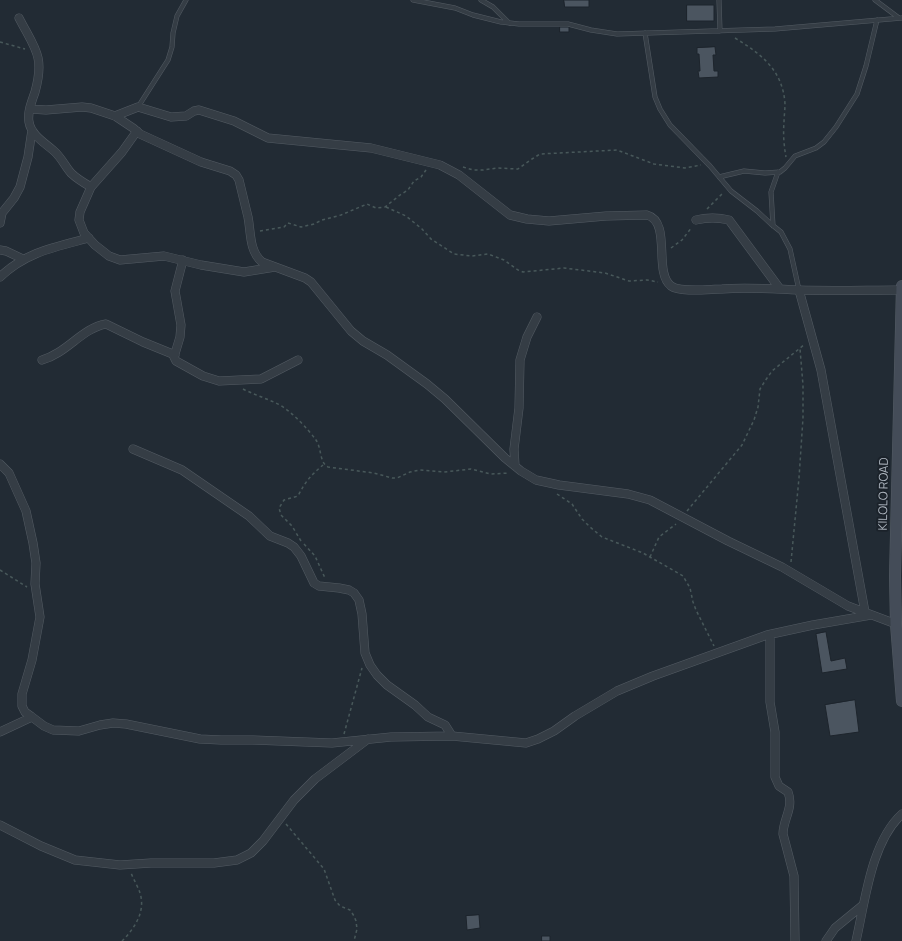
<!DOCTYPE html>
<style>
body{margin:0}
canvas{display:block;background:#222b34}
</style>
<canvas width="902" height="941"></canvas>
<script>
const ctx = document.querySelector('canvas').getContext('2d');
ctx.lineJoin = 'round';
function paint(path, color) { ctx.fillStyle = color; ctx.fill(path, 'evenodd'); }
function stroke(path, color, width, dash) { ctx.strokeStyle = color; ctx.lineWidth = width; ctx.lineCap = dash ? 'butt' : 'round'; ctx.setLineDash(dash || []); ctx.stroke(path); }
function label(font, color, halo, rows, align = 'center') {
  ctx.font = font + ' Manrope,sans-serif'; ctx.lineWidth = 4; ctx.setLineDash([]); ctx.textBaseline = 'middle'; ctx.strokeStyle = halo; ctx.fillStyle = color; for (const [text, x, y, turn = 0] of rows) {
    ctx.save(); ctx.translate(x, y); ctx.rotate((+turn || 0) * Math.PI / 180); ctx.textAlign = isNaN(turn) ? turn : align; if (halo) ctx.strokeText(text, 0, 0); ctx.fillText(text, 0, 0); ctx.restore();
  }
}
const building = new Path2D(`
 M 564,0 L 589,0 L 589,7 L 565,7 Z
 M 687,5 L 714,5 L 714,21 L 687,21 Z
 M 560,27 L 569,27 L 569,32 L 560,32 Z
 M 715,47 L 716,55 L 713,55 L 714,71 L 718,71 L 718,77 L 699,78 L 698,71 L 700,71 L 699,54 L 697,54 L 697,48 Z
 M 826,632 L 831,661 L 845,658 L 847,669 L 822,673 L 816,634 Z
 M 855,700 L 859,732 L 830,736 L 825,705 Z
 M 479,915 L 480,928 L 467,930 L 466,916 Z
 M 542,936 L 550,936 L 550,941 L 542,941 Z`);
const path = new Path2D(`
 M 735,38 C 761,54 783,70 785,104 C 785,110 784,117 784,123 C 783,134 784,146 786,157
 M 0,42 L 25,49
 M 463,167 L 473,170 L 483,170 L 497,168 L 518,169 L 532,159 L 540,154 L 617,150 L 654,164 L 685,168 L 701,165
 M 386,207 L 406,216 L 422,229 L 431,239 L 454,254 L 472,256 L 488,254 L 504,260 L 518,270 L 523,272 L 564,268 L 605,273 L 629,281 L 647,280 L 658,282
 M 707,209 L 724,192
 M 260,231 L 284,227 L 288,223 L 301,227 L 314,224 L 322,220 L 341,215 L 367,204 L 376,208 L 385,207 L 400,195 L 408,190 L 414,181 L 421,177 L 426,170
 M 671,248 L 682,240 L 692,227
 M 243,389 C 255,395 268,399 280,405 C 292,412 308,429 316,440 C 322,449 319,462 328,467 L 374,473 L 392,478 L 397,478 L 410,472 L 420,470 L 444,472 L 471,469 L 491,474 L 509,473
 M 557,494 L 572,504 L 582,519 L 590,527 L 602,537 L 643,553 L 683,576 L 690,588 L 693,602 L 696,610 L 714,646
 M 687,511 L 742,445 L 754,420 L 758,407 L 760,389 L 765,381 L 772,371 L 805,344
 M 301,541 L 292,526 L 281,515 L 279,508 L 284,500 L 298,496 C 305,482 311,475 323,465
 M 304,544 L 315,556 L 325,578
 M 650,557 L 659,537 L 676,524
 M 791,562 L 799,478 L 803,418 L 803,385 L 800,349
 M 0,570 L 27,587
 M 344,734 L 362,668
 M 286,824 L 324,869 L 335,900 L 340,906 L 350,910 L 354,916 L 356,921 L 357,929 L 354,941
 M 122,941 C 134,929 146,912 140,893 C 138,887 134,880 131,873`);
const service = new Path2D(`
 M 413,0 L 455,8 L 473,15 L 501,22 L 519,24 L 568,24 L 591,30 L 617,34 L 775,29 L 902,18
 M 481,0 L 493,7 L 509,23
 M 719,0 L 720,31
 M 875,0 L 899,18
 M 645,33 L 655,97 L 660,109 L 670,125 L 710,166 L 731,191 L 757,211 L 771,224 L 781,232 L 790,249 L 799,290
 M 138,107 L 168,60 L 172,47 L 173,33 L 177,16 L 186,0
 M 719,177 L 744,171 L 765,173 L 780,172 L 785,168 L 795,156 L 816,148 L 824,142 L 836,127 L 857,94 L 866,66 L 877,20
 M 773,226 L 771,192 L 778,172`);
const minor = new Path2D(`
 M 19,18 C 35,49 45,56 35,92 C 32,101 27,112 29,122 C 31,135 45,143 54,151 C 61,157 65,166 71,173 C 77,179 84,183 91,187
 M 30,109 L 46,110 L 82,107 L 91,108 L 115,116 L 133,128 L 140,134 L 201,162 L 230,171 L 236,175 L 239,180 C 242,192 245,205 248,217 C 251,232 249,251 262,262 L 305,278 L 311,282 L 351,331 L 363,341 L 387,355 L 427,384 L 445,399 L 505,458 L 521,471 L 536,480 L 559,485 L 628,494 L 650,500 L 728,541 L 782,567 L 848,606 L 896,624
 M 115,116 L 138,107 L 171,117 L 186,116 L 194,111 L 199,110 L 234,121 L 268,138 L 371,148 L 440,165 L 459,175 L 510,215 L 527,219 L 549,221 L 606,216 L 647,215 C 672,222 653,272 671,286 C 681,293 710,289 722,289 C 747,287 773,289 798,290 C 833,291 867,290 902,290
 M 137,131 L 122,152 L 91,187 L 80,212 L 79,220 L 84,233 L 95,245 L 109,256 L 120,260 L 164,256 L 201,265 L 244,272 L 275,267
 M 696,220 C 708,217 717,217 729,220 L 780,289
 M 0,223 L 2,213 L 14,198 L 20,187 L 28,157 L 32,130
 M 0,250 L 6,251 L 23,259
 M 183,260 L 175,291 L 181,325 L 180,337 L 174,357 L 176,361 L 203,376 L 219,381 L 261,379 L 298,360
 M 0,277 C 26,252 55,247 89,238
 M 799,290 L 821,370 L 865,612
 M 42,360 C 67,353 82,328 106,324 L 143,342 L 175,355
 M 133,449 L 182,470 L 249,516 L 270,536 L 288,543 L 294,547 L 301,556 L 314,583 L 319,586 L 339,588 L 349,590 L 354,593 L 359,600 L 362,614 L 365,653 L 370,665 L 377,675 L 387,685 L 415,705 L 428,717 L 445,725 L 452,736
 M 0,464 L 9,473 L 26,511 L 33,543 L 36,563 L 35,584 L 40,617 L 32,660 L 22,694 L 22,706 L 25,712 L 32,717 L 44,726 L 53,730 L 79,731 L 100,725 L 113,723 L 126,724 L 200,739 L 221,740 L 253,740 L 332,743 L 391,737 L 452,736 L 526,743 L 538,739 L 554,731 L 575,716 L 617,691 L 653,676 L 767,635 L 813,625 L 871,615
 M 515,466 L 514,449 L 519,408 L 520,360 L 527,337 L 537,317
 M 770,635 L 770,702 L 775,732 L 775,777 L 779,786 L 788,792 C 794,808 783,819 783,834 L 794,876 L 795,941
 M 0,732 L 32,717
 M 0,825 L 41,846 L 75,860 L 120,865 L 151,863 L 214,863 L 237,860 L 251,853 L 263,841 L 294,800 L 315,779 L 368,739
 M 826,941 L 835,928 L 863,905
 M 856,941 C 865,902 871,842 902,814`);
const secondary = new Path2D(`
 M 902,286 L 895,576 L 896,624 L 902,701`);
const streetNames = [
 ["KILOLO ROAD",884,494,-89]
];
paint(building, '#4b5560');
stroke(building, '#1d242c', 1);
stroke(service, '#535b63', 5);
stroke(minor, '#535b63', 9);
stroke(secondary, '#535b63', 12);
stroke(path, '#48585a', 1.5, [3, 3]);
stroke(service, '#353d45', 4);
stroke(minor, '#353d45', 8);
stroke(secondary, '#444c58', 11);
label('12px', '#b0b8c2', '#1b222a', streetNames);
</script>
